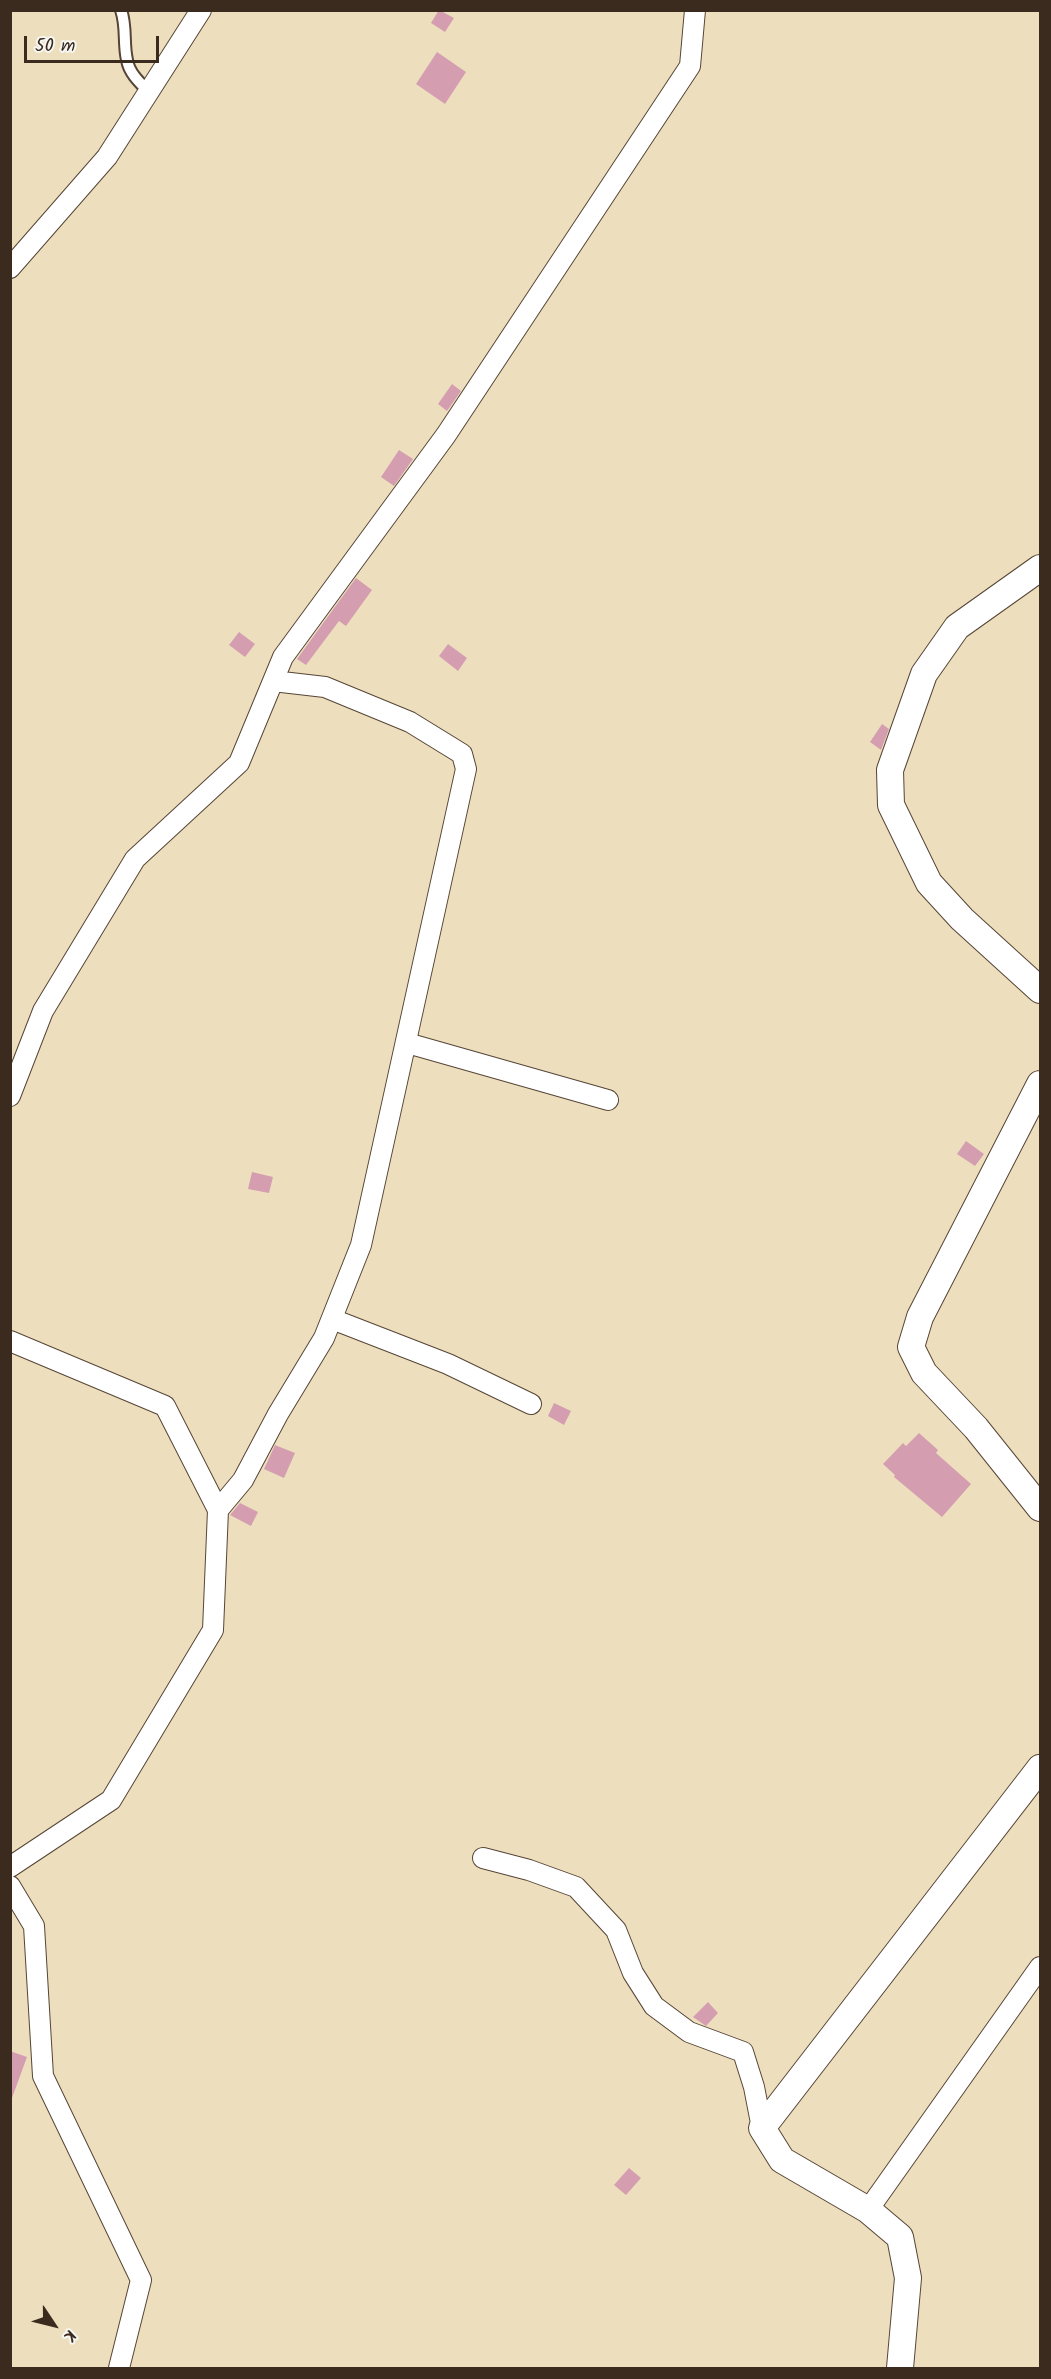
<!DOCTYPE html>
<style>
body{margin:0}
#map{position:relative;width:1051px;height:2379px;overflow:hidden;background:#eddfbe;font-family:Kalam,sans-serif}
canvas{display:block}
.frame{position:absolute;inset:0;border:12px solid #3b2a1e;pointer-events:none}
.north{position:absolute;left:24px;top:2295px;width:60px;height:60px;-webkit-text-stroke:4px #f6f6f2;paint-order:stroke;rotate:125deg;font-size:16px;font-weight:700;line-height:24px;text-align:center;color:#3b2a1e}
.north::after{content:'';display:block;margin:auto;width:21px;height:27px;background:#3b2a1e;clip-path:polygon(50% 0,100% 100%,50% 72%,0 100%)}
.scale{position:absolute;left:24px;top:36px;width:135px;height:27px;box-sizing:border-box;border:3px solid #3b2a1e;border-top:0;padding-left:8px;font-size:18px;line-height:21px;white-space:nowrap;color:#3b2a1e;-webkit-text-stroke:4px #f6f6f2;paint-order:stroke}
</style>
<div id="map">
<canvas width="1051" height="2379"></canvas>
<div class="frame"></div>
<div class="north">K</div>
<div class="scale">50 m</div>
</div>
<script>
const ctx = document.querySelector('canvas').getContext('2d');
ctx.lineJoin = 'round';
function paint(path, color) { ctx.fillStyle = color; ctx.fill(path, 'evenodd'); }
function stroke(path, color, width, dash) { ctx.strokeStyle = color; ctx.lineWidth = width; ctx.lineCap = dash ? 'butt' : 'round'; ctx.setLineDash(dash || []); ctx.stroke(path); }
const building = new Path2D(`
 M 439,10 L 454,18 L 445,32 L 431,23 Z
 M 437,52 L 466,72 L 445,104 L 416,84 Z
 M 452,384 L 461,391 L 447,411 L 438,404 Z
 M 399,450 L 413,459 L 394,486 L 381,477 Z
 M 356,578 L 372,590 L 346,626 L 339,621 L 306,665 L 297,659 Z
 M 239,632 L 255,644 L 245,657 L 229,645 Z
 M 448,644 L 467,658 L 458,671 L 439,656 Z
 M 882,724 L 889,729 L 881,750 L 870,742 Z
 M 966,1141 L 984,1154 L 975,1166 L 957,1154 Z
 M 252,1172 L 273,1177 L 269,1193 L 248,1189 Z
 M 554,1403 L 571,1411 L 564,1425 L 548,1416 Z
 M 919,1433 L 938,1450 L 936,1453 L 971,1484 L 942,1517 L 894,1477 L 895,1475 L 883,1464 L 903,1443 L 906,1446 Z
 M 275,1445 L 295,1453 L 284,1478 L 264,1469 Z
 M 240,1503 L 258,1512 L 251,1526 L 230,1515 Z
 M 708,2002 L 718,2013 L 706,2026 L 693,2017 Z
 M 10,2051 L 27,2057 L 12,2098 L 10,2098 Z
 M 629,2168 L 641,2178 L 626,2195 L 614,2185 Z`);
const service = new Path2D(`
 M 121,10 C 127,27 123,43 127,60 C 129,73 140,83 149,92`);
const minor = new Path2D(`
 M 10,268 L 107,157 L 201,10
 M 407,1043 L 608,1100
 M 10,1096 L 43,1011 L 135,859 L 239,763 L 283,657 L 446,435 L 690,66 L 695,10
 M 332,1319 L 448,1364 L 531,1404
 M 10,1341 L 165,1406 L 218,1510 L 213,1630 L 111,1800 L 10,1867
 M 218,1510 L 243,1480 L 278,1414 L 324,1338 L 361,1245 L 466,769 L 462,754 L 410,722 L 325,687 L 273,681
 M 483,1858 L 529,1870 L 576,1887 L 616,1930 L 633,1973 L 654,2006 L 689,2032 L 743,2052 L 754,2087 L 762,2128
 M 10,1886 L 34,1926 L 43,2076 L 141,2280 L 119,2368
 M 868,2210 L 1040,1967`);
const tertiary = new Path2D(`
 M 1040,568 L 957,627 L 924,674 L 890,770 L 891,805 L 929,883 L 962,919 L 1040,990
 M 1040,1084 L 920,1317 L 911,1347 L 924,1373 L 976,1428 L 1040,1508
 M 900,2368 L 908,2278 L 900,2237 L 868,2210 L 782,2160 L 762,2128 L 1040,1768`);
paint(building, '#d49eb0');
stroke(service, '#564536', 14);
stroke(minor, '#564536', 22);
stroke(tertiary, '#564536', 28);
stroke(service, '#fff', 10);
stroke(minor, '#fff', 20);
stroke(tertiary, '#fff', 26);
</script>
